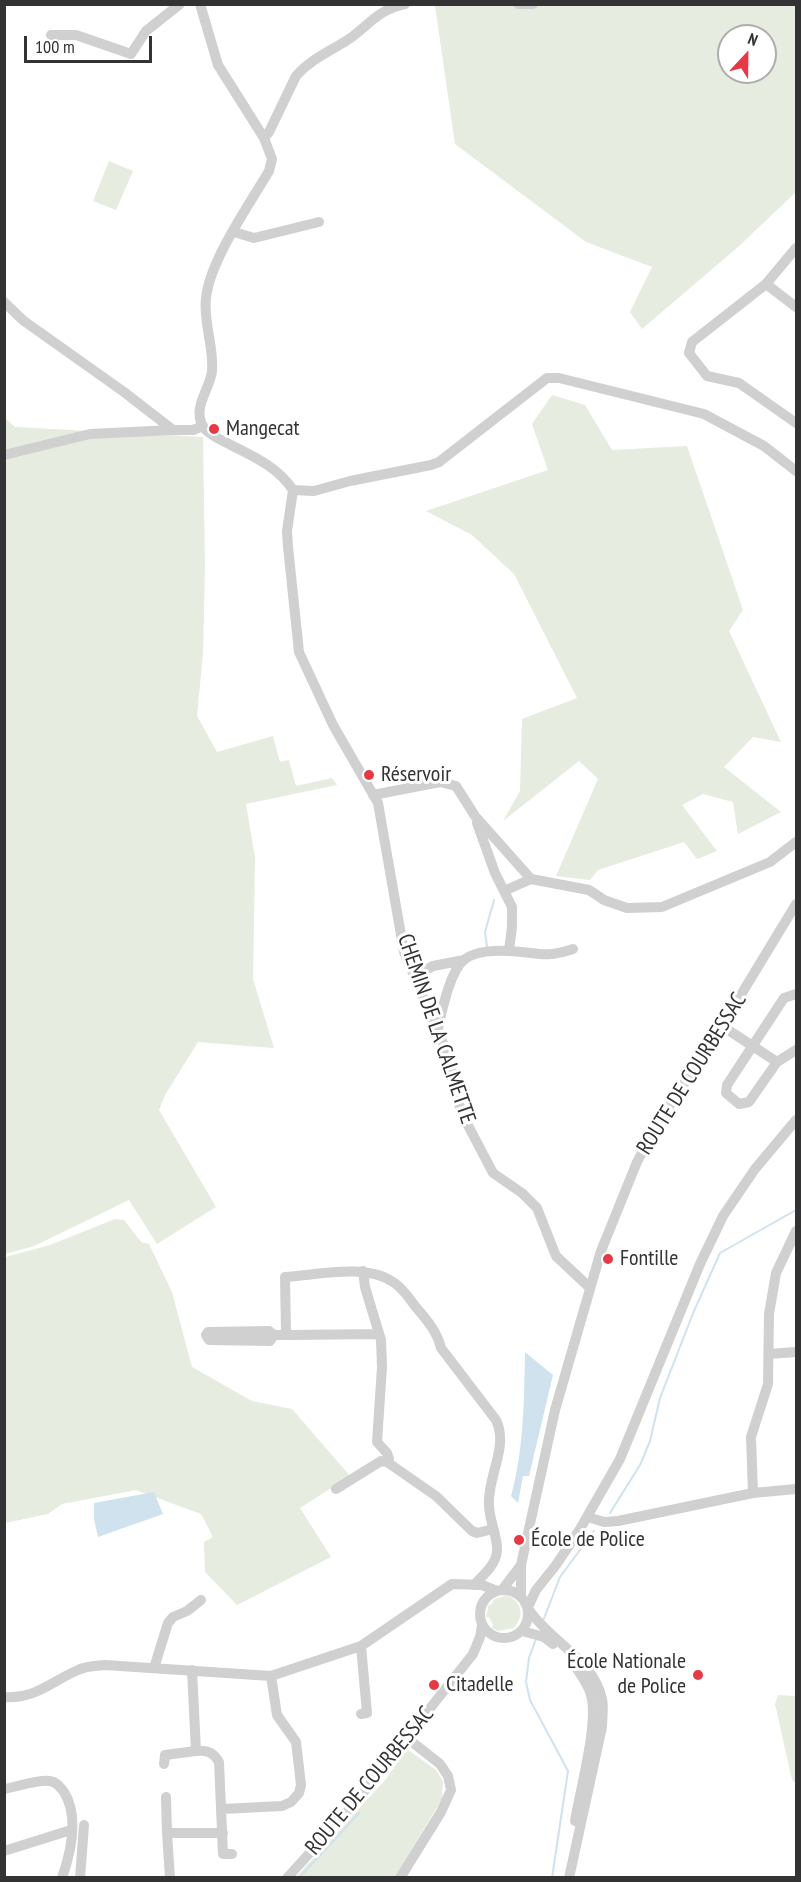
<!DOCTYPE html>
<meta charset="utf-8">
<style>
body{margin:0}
#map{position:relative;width:801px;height:1882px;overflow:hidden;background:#fff;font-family:"PT Sans Narrow",sans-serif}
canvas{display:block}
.frame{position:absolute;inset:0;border:6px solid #333;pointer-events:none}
.north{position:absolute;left:717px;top:24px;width:60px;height:60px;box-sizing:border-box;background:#fff;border:2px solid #adadad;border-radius:50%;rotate:22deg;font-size:16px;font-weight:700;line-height:24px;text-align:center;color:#333}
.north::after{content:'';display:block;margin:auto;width:21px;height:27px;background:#e63946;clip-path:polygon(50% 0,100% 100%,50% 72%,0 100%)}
.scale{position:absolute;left:24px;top:36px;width:128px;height:27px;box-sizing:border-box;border:3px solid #333;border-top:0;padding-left:8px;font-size:18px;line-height:21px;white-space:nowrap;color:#333;-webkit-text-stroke:4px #fff;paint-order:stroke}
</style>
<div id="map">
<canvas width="801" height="1882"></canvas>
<div class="frame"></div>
<div class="north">N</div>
<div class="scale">100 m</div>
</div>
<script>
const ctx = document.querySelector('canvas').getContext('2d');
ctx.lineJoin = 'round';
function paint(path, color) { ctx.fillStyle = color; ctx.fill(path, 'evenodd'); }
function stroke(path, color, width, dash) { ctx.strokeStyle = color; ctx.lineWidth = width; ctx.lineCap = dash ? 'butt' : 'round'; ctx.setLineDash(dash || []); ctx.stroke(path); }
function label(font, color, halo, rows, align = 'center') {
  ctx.font = font + ' "PT Sans Narrow",sans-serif'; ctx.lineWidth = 6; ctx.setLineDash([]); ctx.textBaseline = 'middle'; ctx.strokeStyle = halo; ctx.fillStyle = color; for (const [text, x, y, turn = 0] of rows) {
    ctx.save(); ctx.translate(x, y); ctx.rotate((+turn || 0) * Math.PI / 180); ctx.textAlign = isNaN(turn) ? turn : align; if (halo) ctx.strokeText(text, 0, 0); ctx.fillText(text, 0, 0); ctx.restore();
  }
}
const green = new Path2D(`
 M 440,4 L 796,5 L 796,192 L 738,247 L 642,329 L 630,312 L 652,267 L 586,242 L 455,144 L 435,6 ZM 729,36 L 765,36 L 765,72 L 729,72 Z
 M 109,161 L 133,171 L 116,210 L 93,201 Z
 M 552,395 L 585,405 L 612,450 L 687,446 L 743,610 L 729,631 L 781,742 L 753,737 L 724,767 L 781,812 L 738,834 L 733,802 L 703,794 L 682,805 L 717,851 L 697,859 L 684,842 L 598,870 L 590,880 L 556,876 L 598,779 L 579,761 L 503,821 L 520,791 L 522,719 L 577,698 L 514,574 L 472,535 L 426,511 L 548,470 L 532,424 Z
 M 4,417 L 15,427 L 203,437 L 205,568 L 203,653 L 197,716 L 217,752 L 273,736 L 280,762 L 289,760 L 296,786 L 332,778 L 337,785 L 246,804 L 255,857 L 253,979 L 274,1048 L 198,1042 L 165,1095 L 159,1110 L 216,1207 L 157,1244 L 129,1200 L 34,1246 L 5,1254 Z
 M 115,1219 L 124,1220 L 141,1242 L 149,1244 L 172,1292 L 192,1367 L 252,1401 L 292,1409 L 350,1476 L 300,1508 L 331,1557 L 237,1605 L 205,1572 L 204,1542 L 213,1537 L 201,1514 L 136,1490 L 62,1504 L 48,1514 L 5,1523 L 5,1257 L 50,1245 Z
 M 506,1595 C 522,1601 525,1615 514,1628 L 498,1631 L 492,1628 L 493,1625 L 489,1617 L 486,1617 L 489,1603 L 489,1605 L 492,1604 L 493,1600 Z
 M 778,1695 L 796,1696 L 796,1783 L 792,1780 L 775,1704 Z
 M 407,1749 L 436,1770 L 443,1781 L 442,1799 L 395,1877 L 295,1878 L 386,1779 Z`);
const water = new Path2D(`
 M 525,1352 L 553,1375 L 529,1476 L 523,1476 L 518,1503 L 511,1496 C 524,1449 524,1401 525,1352 Z
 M 154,1492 L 163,1514 L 98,1537 L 94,1519 L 94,1503 Z`);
const stream = new Path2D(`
 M 487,947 L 485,932 L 494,900
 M 610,1513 L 640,1465 L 650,1441 L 660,1398 L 694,1311 L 720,1253 L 796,1210
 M 543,1621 L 560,1577 L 594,1531
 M 536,1639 L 529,1658 L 526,1682 L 530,1700 L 568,1771 L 552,1878
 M 299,1878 L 359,1813`);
const minor = new Path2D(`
 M 200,4 L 218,65 L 264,138 L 272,159 L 269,171 C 249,205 210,260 206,298 C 203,322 214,346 212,371 C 210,390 191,408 204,428 C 210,435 219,439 227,443 C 252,456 277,466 293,490 L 287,531 L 288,547 L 299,652 L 333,725 L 378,803 L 404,952 L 448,1055 L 461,1112 L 493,1173 L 522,1193 L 537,1208 L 556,1256 L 590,1288
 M 518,4 L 533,4
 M 51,35 L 76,35 L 131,54 L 146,31 L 180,4
 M 264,138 L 269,132 L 296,76 C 310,60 328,52 346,41 C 368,27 376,10 405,4
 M 234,232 L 254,238 L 319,222
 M 796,248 L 766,284 L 692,342 L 689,353 L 707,376 L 739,383 L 796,423
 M 766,284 L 796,307
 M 4,302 L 24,321 L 124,392 L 173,430 L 193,430 L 203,426
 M 4,455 L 90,434 L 173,430
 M 293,490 L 314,491 L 350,481 L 431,465 L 439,462 L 547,378 L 559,378 L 704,414 L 764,446 L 796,471
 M 373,795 L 440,782 L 456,786 L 475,816 L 531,879 L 589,890 L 604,900 L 627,908 L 662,907 L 770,862 L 796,842
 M 477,823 L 495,873 L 512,907 L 512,927 L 509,950
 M 504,891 L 531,879
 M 414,976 L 433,966 L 464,960
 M 722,1026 L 777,1062 L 796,1050
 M 438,1028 C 442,1011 450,970 465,959 C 476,951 496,950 509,951 C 538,952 543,959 573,949
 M 777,1062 L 749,1102 L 739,1104 L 726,1093 L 727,1085 L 784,998 L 796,994
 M 363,1271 L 365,1287 L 381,1340 L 382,1367 L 377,1442 L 387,1453 L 389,1459 L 387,1462
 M 378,1334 L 288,1335 L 286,1332 L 285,1277 C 317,1275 366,1263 393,1282 C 403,1288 408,1297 415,1306 C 426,1319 437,1331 441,1348 L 496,1420 C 509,1447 487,1477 489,1505 C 489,1520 498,1537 497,1551 C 496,1565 483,1575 474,1585
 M 274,1335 L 270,1341 L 209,1340 L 206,1335 L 208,1332 L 269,1331 L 274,1335 L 288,1335
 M 769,1354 L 796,1352
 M 336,1489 L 381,1461 L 387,1462 L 436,1496 L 472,1531 L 477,1533 L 493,1529
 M 753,1493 L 796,1489
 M 588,1517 L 604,1522 L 618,1521 L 753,1493 L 751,1437 L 768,1384 L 769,1314 L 776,1273 L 796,1231
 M480 1614a24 24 0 1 1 48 0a24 24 0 1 1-48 0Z
 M 502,1590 L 521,1565
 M 521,1596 L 521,1565 L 555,1410 L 601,1251 L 637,1162 L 658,1123 L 722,1026 L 796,904
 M 528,1607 L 536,1590 L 556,1565 L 580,1529 L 620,1459 L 700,1264 L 723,1216 L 755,1169 L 796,1120
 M 529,1610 C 550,1641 594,1660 602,1699 C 604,1708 602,1718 602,1727 L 569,1878
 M 522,1631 L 544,1637 L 553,1644
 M 361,1646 L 367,1713 L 361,1714
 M 154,1668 L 168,1623 L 173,1617 L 187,1611 L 201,1600
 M 192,1670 L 196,1751 C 207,1750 213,1752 219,1762 L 223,1854 L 232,1854
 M 4,1697 C 34,1700 52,1681 78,1670 C 86,1666 96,1666 105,1665 L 271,1676 L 361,1646 L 452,1584 L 482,1585 L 497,1591
 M 164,1764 L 165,1755 L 196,1751
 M 4,1789 C 17,1787 38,1779 50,1781 C 57,1782 60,1787 64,1792 C 79,1816 71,1852 62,1878
 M 166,1797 L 167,1833
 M 222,1809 L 282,1806 L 291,1802 L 299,1793 L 301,1785 L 296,1742 L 277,1715 L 271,1676
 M 575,1821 C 580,1790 599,1723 591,1695 C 588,1684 581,1675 575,1666
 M 4,1851 L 71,1830
 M 80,1878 L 84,1825
 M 170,1878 L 167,1833 L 223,1833
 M 287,1878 L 356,1802 L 473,1654 L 480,1637 L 482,1625
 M 400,1878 L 441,1812 L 451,1790 L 448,1776 L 440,1764 L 407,1738`);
const markers = [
 [214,429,6,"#e63946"],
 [369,775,6,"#e63946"],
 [608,1259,6,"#e63946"],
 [519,1540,6,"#e63946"],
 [698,1675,6,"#e63946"],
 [434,1685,6,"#e63946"]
];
const poiNames = [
 ["Mangecat",226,429],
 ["Réservoir",381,775],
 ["Fontille",620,1259],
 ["École de Police",531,1540],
 ["École Nationale",686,1662,"right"],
 ["de Police",686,1687,"right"],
 ["Citadelle",446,1685]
];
const streetNames = [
 ["CHEMIN DE LA CALMETTE",436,1029,71],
 ["ROUTE DE COURBESSAC",692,1074,-58],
 ["ROUTE DE COURBESSAC",370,1781,-50]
];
paint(green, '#e6ecdf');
paint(water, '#cfe2ee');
stroke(stream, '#cfe2ee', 2);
stroke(minor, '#d0d0d0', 10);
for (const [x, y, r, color] of markers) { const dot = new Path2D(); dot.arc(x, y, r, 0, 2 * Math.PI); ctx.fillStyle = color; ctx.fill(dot); stroke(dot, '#fff', 2); }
label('22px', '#333', '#fff', poiNames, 'left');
label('22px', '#333', '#fff', streetNames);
</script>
